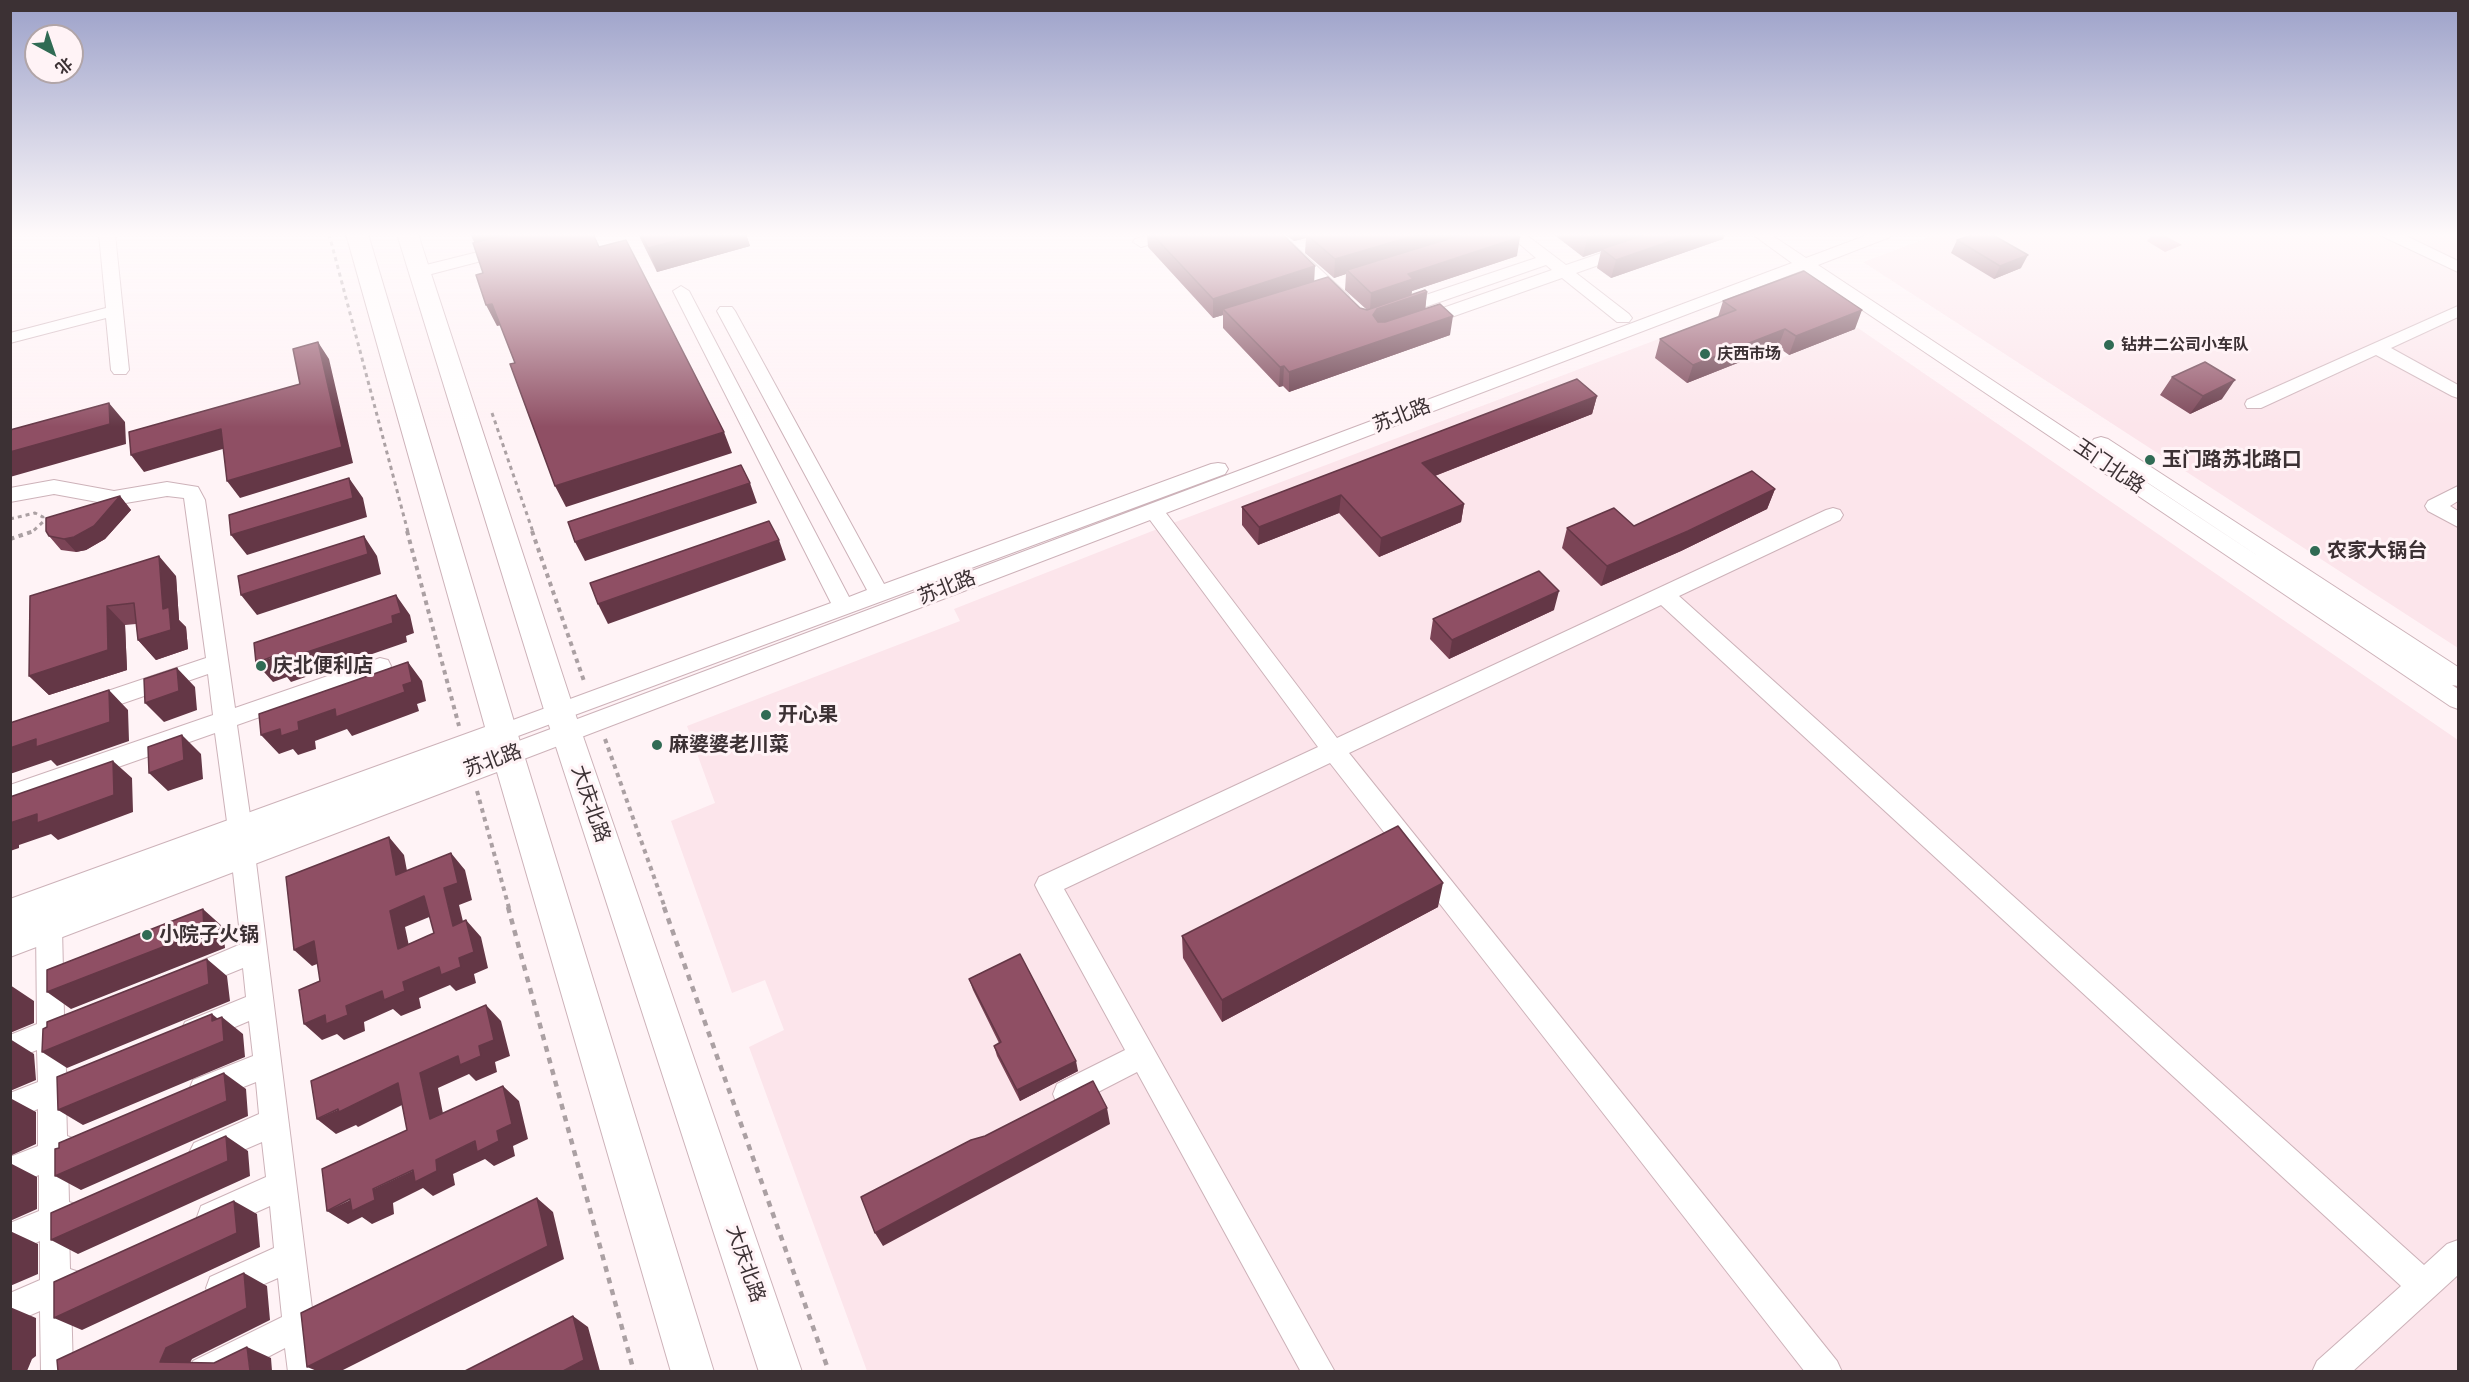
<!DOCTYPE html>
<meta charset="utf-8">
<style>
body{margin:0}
#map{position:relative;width:2469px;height:1382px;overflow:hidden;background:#fff3f6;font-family:Merriweather,"Noto Sans SC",serif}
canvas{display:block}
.frame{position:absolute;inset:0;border:12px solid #3c3134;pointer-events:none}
.north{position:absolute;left:24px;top:24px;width:60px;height:60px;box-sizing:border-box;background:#fff3f6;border:2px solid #b1a5a8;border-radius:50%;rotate:140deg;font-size:16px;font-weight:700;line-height:24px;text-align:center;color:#3c3134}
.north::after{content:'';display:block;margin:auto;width:21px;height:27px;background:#306b54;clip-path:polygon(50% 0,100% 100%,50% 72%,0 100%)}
</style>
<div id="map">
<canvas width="2469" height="1382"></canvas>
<div class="frame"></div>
<div class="north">北</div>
</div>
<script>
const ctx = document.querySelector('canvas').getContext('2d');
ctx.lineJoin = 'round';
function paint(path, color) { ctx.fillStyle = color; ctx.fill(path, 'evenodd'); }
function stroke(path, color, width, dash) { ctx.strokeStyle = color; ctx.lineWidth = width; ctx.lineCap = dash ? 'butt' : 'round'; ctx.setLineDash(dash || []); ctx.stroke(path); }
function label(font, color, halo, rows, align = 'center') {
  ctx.font = font + ' Merriweather,"Noto Sans SC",serif'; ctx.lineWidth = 6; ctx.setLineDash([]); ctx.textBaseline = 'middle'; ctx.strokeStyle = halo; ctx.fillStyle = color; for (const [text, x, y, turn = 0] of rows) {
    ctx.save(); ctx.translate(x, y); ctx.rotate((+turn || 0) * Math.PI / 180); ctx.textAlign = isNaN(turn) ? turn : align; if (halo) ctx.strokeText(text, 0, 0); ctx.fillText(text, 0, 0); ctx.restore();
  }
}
const built = new Path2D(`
 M 1938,234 L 2458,234 L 2458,648 L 1863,262 Z
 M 1714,318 L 1774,361 L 1858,328 L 2458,740 L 2458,1371 L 867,1371 L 749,1047 L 784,1030 L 765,980 L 732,993 L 671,821 L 715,803 L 687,726 L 960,621 L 954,609 L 1165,526 Z`);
const water = new Path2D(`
 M 2144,234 L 2162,234 L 2182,245 L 2165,252 L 2147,241 L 2151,237 Z`);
const pathFar2 = new Path2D(`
 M 329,234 L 408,532
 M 492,413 L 533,532
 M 10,519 L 35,513 L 43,517 L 43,522 L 32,532`);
const pathFar1 = new Path2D(`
 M 407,531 L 459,726
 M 532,531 L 584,681
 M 10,539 L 34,531
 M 605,739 L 665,908
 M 477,791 L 509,908`);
const path = new Path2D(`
 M 508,907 L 634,1372
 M 664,907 L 829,1372`);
const minor = new Path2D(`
 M 99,234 L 115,234 L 129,370 L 126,374 L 114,374 L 111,370 L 106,318 L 10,343 L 10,333 L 106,308 Z
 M 1152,234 L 1176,234 L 1174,237 L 1141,247 L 1133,242 L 1135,239 Z
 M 1265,234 L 1282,234 L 1348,295 L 1350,299 L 1348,303 L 1336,303 Z
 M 1508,234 L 1525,234 L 1566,265 L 1658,234 L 1680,234 L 1678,237 L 1576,273 L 1629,314 L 1632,318 L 1629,322 L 1617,322 L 1562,278 L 1426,326 L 1414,326 L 1411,322 L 1414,318 L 1552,270 L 1546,265 L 1402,315 L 1390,315 L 1387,311 L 1390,307 L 1536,258 Z
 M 1752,234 L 1770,234 L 1806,258 L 1870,234 L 1892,234 L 1890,237 L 1818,265 L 2264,560 L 2094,447 L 2091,443 L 2094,439 L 2101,437 L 2108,439 L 2458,667 L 2458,686 L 2452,685 L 2458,689 L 2458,709 L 2450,706 L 1803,270 L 1166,513 L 1337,738 L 1826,510 L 1833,508 L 1840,510 L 1843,515 L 1840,520 L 1679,596 L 2424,1265 L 2447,1244 L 2458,1240 L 2458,1275 L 2352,1372 L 2312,1372 L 2317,1361 L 2401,1286 L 1661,605 L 1349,753 L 1837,1361 L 1842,1372 L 1805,1372 L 1330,763 L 1064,889 L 1335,1372 L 1301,1372 L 1137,1072 L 1067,1108 L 1057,1104 L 1053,1094 L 1057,1084 L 1125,1050 L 1039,893 L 1035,885 L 1039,877 L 1318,747 L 1150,520 L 516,762 L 508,764 L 500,762 L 496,755 L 500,748 L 1792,263 Z
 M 2382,234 L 2402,234 L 2458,261 L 2458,272 L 2384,237 Z
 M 506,245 L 514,250 L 512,253 L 420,277 L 412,272 L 414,268 Z
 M 681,286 L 689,291 L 849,597 L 867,590 L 717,311 L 720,307 L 732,307 L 735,311 L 884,584 L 1211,464 L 1218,463 L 1225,464 L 1228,469 L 1225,474 L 510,739 L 502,742 L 494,739 L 490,733 L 494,727 L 831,603 L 673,291 Z
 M 2458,306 L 2458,317 L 2391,348 L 2458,385 L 2458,398 L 2452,396 L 2376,355 L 2261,408 L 2247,408 L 2245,404 L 2247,400 Z
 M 54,480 L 114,491 L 167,482 L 198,487 L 205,500 L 235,708 L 380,658 L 388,660 L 391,666 L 388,672 L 237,725 L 252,829 L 249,836 L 240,839 L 231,836 L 228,829 L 215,733 L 10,805 L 10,785 L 213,715 L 208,674 L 86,716 L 78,713 L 75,707 L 78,701 L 206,658 L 184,498 L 167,496 L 114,505 L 54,494 L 10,502 L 10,488 Z
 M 2458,486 L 2458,501 L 2450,506 L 2458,511 L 2458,527 L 2428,511 L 2425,506 L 2428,501 Z
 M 243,844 L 252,847 L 255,854 L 320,1372 L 288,1372 L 285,1348 L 239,1372 L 188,1372 L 193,1361 L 282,1317 L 278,1278 L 221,1303 L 210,1299 L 206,1288 L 210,1277 L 274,1248 L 270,1206 L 212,1232 L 201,1228 L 197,1217 L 201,1206 L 266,1177 L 262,1142 L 204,1167 L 194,1163 L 189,1153 L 194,1143 L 259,1114 L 256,1082 L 203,1103 L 193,1100 L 189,1090 L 193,1080 L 253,1056 L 249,1021 L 195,1044 L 185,1040 L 181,1031 L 185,1022 L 246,997 L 243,968 L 189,990 L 180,986 L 176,978 L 180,970 L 241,944 L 231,854 L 234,847 Z
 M 49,917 L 58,920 L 62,928 L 64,1015 L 73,1018 L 77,1027 L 73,1036 L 65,1039 L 66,1072 L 75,1076 L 79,1085 L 75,1094 L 66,1098 L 67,1136 L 75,1139 L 79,1149 L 75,1159 L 68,1162 L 69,1202 L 75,1204 L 79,1215 L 75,1226 L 69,1228 L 70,1269 L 79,1272 L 83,1283 L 79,1294 L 71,1297 L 73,1372 L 41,1372 L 40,1311 L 10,1324 L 10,1293 L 40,1280 L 40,1241 L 10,1254 L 10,1223 L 39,1211 L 39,1175 L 10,1186 L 10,1157 L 38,1146 L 38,1109 L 10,1121 L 10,1093 L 38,1082 L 37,1050 L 10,1061 L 10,1035 L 37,1024 L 36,928 L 40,920 Z`);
const major = new Path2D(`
 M 346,234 L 368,234 L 524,755 L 714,1372 L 671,1372 L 497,772 L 10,957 L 10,899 L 485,727 Z
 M 397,234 L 418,234 L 575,713 L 802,1372 L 759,1372 L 545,713 Z`);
const wall = new Path2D(`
 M 638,234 L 746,234 L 750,246 L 657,272 Z
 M 1147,234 L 1282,234 L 1314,281 L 1360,308 L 1366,309 L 1345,290 L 1346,274 L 1334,278 L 1305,253 L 1306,238 L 1294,241 L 1284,234 L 1516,234 L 1517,256 L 1412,291 L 1411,295 L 1427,292 L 1425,309 L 1450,335 L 1289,392 L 1283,386 L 1279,387 L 1223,328 L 1223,315 L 1213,318 L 1148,247 Z
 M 1553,234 L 1725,234 L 1723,239 L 1611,278 L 1597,268 L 1601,251 L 1583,257 Z
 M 1957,240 L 2021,268 L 1994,279 L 1951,253 Z
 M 1723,301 L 1855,329 L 1789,355 L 1778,347 L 1687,383 L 1655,358 L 1660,339 L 1718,317 Z
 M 2172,377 L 2222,399 L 2190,414 L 2160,395 Z
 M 1597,396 L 1592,414 L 1435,476 L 1464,504 L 1461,522 L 1379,557 L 1339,513 L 1258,545 L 1242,525 L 1242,507 Z
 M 1775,489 L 1767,509 L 1681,551 L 1601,586 L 1562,548 L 1567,528 L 1634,526 Z
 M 120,496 L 131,510 L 105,539 L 86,550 L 76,552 L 61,550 L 49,536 Z
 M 176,576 L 179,620 L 186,627 L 188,649 L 156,660 L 138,640 L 136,624 L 125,625 L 127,670 L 49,695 L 29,676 L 30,596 Z
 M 1554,610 L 1449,659 L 1430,639 L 1433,619 Z
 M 1438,907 L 1222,1022 L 1183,958 L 1182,936 Z
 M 969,979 L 1078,1071 L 1020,1101 L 997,1056 L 994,1046 L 999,1043 L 973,990 Z`);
const shadedWall = new Path2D(`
 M 470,234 L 544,234 L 478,250 Z
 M 702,234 L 746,234 L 750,246 L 657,272 L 648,248 Z
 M 1294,234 L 1321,234 L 1306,234 L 1306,238 L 1294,241 Z
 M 1420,234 L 1480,234 L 1347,270 L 1346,274 L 1334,278 L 1335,259 Z
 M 1601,234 L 1652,234 L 1602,249 L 1601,251 L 1583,257 L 1587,238 Z
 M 1691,234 L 1725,234 L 1723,239 L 1611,278 L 1616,260 Z
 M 1520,237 L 1517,256 L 1412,291 L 1411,298 L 1427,292 L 1425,312 L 1375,329 L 1370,312 L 1371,293 L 1408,274 Z
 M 2028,255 L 2021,268 L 1994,279 L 2000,266 Z
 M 1315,266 L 1314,285 L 1223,309 L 1223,315 L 1213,318 L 1213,299 Z
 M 492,304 L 502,325 L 497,326 L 486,305 Z
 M 1862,310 L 1855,329 L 1789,355 L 1796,336 Z
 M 1453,316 L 1450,335 L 1289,392 L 1289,372 Z
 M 1785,329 L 1778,347 L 1687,383 L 1693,365 Z
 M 318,342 L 329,359 L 353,463 L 240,498 L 227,481 L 342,447 Z
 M 1284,366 L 1283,386 L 1279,387 L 1280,367 Z
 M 2235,380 L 2222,399 L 2190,414 L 2203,396 Z
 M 1597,396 L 1592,414 L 1419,482 L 1422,463 Z
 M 109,403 L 125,422 L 126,444 L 10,477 L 10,452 Z
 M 221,429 L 233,446 L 144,472 L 131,455 Z
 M 724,432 L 732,453 L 566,507 L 555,486 Z
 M 349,478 L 363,498 L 367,517 L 247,555 L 231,535 Z
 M 750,483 L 757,503 L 585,561 L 575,542 Z
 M 1775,489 L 1767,509 L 1681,551 L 1601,586 L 1607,566 Z
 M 1341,495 L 1339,513 L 1258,545 L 1259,527 Z
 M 120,496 L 131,510 L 105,539 L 86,550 L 76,552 L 64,539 Z
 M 1464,504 L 1461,522 L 1379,557 L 1381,538 Z
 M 364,536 L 377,556 L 381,574 L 257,615 L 241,595 Z
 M 779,540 L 786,560 L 608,624 L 598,604 Z
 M 159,556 L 176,576 L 179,620 L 186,627 L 188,649 L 156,660 L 138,640 L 163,609 Z
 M 1559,591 L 1554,610 L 1449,659 L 1452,640 Z
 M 396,595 L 410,615 L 414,633 L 406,636 L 407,642 L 291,682 L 287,677 L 273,682 L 256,663 L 392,616 Z
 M 107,606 L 125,625 L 127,670 L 49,695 L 29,676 Z
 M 408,662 L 422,681 L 426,701 L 417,704 L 419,711 L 352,736 L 347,729 L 315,741 L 316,749 L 298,755 L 293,749 L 279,754 L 261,735 L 403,685 Z
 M 177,668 L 195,687 L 197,710 L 164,722 L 145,703 Z
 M 109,690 L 128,710 L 129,741 L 57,766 L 51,760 L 10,774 L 10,748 Z
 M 182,735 L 201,754 L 203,779 L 168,791 L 149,773 Z
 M 113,761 L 132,778 L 133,812 L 58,840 L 51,834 L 19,845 L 19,848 L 10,851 L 10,823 Z
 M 389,837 L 404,855 L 411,892 L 396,875 Z
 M 451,853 L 465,870 L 472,900 L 459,905 L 468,942 L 453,926 L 444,888 Z
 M 1443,883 L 1438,907 L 1222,1022 L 1222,1000 Z
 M 424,896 L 439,913 L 405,927 L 413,965 L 398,949 L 390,911 Z
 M 203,909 L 223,927 L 225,948 L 71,1009 L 47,992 Z
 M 466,920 L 481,937 L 488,968 L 474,974 L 476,983 L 456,991 L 450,985 L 419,998 L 421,1008 L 401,1016 L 393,1009 L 364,1022 L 365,1031 L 344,1040 L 337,1034 L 322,1040 L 304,1024 L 459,958 Z
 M 314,941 L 332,958 L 312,966 L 294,950 Z
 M 207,959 L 227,976 L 230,1001 L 67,1068 L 42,1052 Z
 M 10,985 L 34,1001 L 34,1023 L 10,1033 Z
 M 486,1005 L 501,1021 L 510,1056 L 495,1062 L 497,1072 L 476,1081 L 469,1074 L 438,1088 L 447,1134 L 430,1119 L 420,1073 L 479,1046 Z
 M 212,1014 L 222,1022 L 222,1017 L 243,1034 L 245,1057 L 83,1125 L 58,1110 L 212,1021 Z
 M 10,1039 L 34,1054 L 36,1080 L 10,1091 Z
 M 1076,1061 L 1078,1071 L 1020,1101 L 1017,1090 Z
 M 224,1073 L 246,1089 L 248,1116 L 81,1190 L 55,1176 Z
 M 398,1083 L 416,1098 L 358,1127 L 356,1125 L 336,1134 L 317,1119 Z
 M 503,1086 L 519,1101 L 528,1139 L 513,1146 L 515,1156 L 494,1166 L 485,1159 L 453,1174 L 455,1185 L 433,1196 L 423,1188 L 393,1203 L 394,1214 L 372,1224 L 362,1217 L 348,1224 L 327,1211 L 497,1131 Z
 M 10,1098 L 36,1112 L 36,1144 L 10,1156 Z
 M 1107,1108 L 1110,1124 L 883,1246 L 875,1233 Z
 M 226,1136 L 248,1151 L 250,1176 L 78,1254 L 51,1240 Z
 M 10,1163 L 37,1177 L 37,1209 L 10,1221 Z
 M 537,1198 L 553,1212 L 564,1259 L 341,1371 L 317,1371 L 307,1367 Z
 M 234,1201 L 257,1214 L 260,1247 L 82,1330 L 54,1318 Z
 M 10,1231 L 38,1244 L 38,1274 L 10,1286 Z
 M 244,1273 L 267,1286 L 270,1320 L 192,1359 L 186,1371 L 160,1362 L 166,1348 Z
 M 10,1307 L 36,1318 L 36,1356 L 32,1359 L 27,1371 L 29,1371 L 10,1371 Z
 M 573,1316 L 588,1327 L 600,1371 L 563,1371 Z
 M 247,1347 L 271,1358 L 272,1371 L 250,1371 Z`);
const building = new Path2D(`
 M 508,234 L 593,234 L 599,247 L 626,240 L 724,432 L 555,486 L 510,364 L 515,363 L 492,304 L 486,305 L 476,275 L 483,273 L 473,243 Z
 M 641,234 L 702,234 L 648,248 Z
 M 1152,234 L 1282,234 L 1315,266 L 1213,299 Z
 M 1306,234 L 1420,234 L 1335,259 Z
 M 1464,234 L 1516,234 L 1520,237 L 1408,274 L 1413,279 L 1371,293 L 1347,270 Z
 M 1581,234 L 1601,234 L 1587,238 Z
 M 1647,234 L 1691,234 L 1616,260 L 1602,249 Z
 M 1975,234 L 1991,234 L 2028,255 L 2000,266 L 1957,240 Z
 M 1804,271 L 1862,310 L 1796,336 L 1785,329 L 1693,365 L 1660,339 L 1736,310 L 1723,301 Z
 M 1328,277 L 1360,308 L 1367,310 L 1425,290 L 1427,292 L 1377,309 L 1373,315 L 1378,322 L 1385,322 L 1440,304 L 1453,316 L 1289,372 L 1284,366 L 1280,367 L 1223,309 Z
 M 318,342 L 342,447 L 227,481 L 221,429 L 131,455 L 129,432 L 300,384 L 293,349 Z
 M 2205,362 L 2235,380 L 2203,396 L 2172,377 Z
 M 1577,379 L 1597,396 L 1422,463 L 1464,504 L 1381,538 L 1341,495 L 1259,527 L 1242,507 Z
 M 109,403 L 110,424 L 10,452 L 10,430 Z
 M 741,465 L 750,483 L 575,542 L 568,522 Z
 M 1752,471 L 1775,489 L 1688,531 L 1607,566 L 1567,528 L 1614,508 L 1634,526 Z
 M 349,478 L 353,498 L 231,535 L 229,515 Z
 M 120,496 L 94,526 L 74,537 L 64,539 L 49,536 L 46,531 L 46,518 Z
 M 769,521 L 779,540 L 598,604 L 590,583 Z
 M 364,536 L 368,554 L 241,595 L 238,576 Z
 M 159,556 L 163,609 L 169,607 L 171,630 L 138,640 L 134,603 L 107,606 L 108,650 L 29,676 L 30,596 Z
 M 1539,571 L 1559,591 L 1452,640 L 1433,619 Z
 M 396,595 L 401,613 L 392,616 L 393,623 L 275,663 L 274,656 L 256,663 L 254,643 Z
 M 408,662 L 412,682 L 403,685 L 405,692 L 336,717 L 335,709 L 298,722 L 299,730 L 281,736 L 280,729 L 261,735 L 259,714 Z
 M 177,668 L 179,691 L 145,703 L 144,679 Z
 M 109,690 L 110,722 L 36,747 L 36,739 L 10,748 L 10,723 Z
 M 182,735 L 184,760 L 149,773 L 148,747 Z
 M 113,761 L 114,795 L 37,823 L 37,814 L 10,823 L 10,797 Z
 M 1398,826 L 1443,883 L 1222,1000 L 1182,936 Z
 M 389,837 L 396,875 L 451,853 L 458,883 L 444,888 L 453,926 L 466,920 L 474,952 L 459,958 L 461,967 L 441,975 L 439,967 L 403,982 L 405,991 L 384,1000 L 382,991 L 346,1006 L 348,1015 L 326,1024 L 325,1015 L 304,1024 L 299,990 L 320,981 L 314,941 L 294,950 L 286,877 ZM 424,896 L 434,933 L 398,949 L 390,911 Z
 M 203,909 L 204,931 L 47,992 L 47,970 Z
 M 1020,954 L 1076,1061 L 1017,1090 L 994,1046 L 1001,1042 L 969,979 Z
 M 207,959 L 209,984 L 42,1052 L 43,1029 L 47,1027 L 47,1022 Z
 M 486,1005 L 494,1040 L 479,1046 L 481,1056 L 460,1065 L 458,1056 L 420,1073 L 430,1119 L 503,1086 L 512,1124 L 497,1131 L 499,1141 L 477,1152 L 475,1141 L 436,1160 L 437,1171 L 415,1182 L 413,1170 L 373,1189 L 375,1200 L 352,1211 L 350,1199 L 327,1211 L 322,1169 L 407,1130 L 398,1083 L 339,1112 L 338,1109 L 317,1119 L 311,1081 Z
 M 212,1014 L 212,1021 L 222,1017 L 224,1041 L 58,1110 L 57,1077 Z
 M 224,1073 L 227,1101 L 55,1176 L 55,1149 L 59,1148 L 59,1143 Z
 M 1093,1081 L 1107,1108 L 875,1233 L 861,1197 L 971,1140 L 985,1136 Z
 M 226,1136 L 228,1161 L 51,1240 L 51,1213 Z
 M 537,1198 L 548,1246 L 307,1367 L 301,1313 Z
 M 234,1201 L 237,1233 L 54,1318 L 54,1282 Z
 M 244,1273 L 247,1308 L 166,1348 L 160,1362 L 214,1363 L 247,1347 L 250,1371 L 58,1371 L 57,1360 Z
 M 573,1316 L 584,1360 L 563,1371 L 465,1371 Z`);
const markers = [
 [2109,345,6,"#306b54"],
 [1705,354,6,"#306b54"],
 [2150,460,6,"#306b54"],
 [2315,551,6,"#306b54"],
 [261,666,6,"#306b54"],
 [766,715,6,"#306b54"],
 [657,745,6,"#306b54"],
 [147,935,6,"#306b54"]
];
const farPoinames = [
 ["钻井二公司小车队",2121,345],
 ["庆西市场",1717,354]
];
const streetNames = [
 ["苏北路",1402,416,-21],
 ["玉门北路",2109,467,34],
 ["苏北路",947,588,-21],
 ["苏北路",493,761,-20],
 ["大庆北路",590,804,71],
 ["大庆北路",745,1264,71]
];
const poiNames = [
 ["玉门路苏北路口",2162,460],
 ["农家大锅台",2327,551],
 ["庆北便利店",273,666],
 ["开心果",778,715],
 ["麻婆婆老川菜",669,745],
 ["小院子火锅",159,935]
];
paint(built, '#fce5eb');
paint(water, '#cb859a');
stroke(minor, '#cdb2b9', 2);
stroke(major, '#cdb2b9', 2);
stroke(pathFar2, '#aba0a3', 3, [4, 4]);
stroke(pathFar1, '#aba0a3', 4, [4.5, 4.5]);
stroke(path, '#aba0a3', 4.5, [6, 6]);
paint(minor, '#fff');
paint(major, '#fff');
paint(wall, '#7b4456');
paint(shadedWall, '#643746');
paint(building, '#8f4f64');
stroke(building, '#643746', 1.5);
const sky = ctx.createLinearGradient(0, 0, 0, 427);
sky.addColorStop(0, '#9ca1c9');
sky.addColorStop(0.55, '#fffafb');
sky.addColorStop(1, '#fffafb00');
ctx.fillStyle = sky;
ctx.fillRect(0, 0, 2469, 427);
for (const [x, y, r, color] of markers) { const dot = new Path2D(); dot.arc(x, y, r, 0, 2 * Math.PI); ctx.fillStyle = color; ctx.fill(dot); stroke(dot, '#fff3f6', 2); }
label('bold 16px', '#3c3134', '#fff3f6', farPoinames, 'left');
label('20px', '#3c3134', '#fff3f6', streetNames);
label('bold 20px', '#3c3134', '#fff3f6', poiNames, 'left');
</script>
